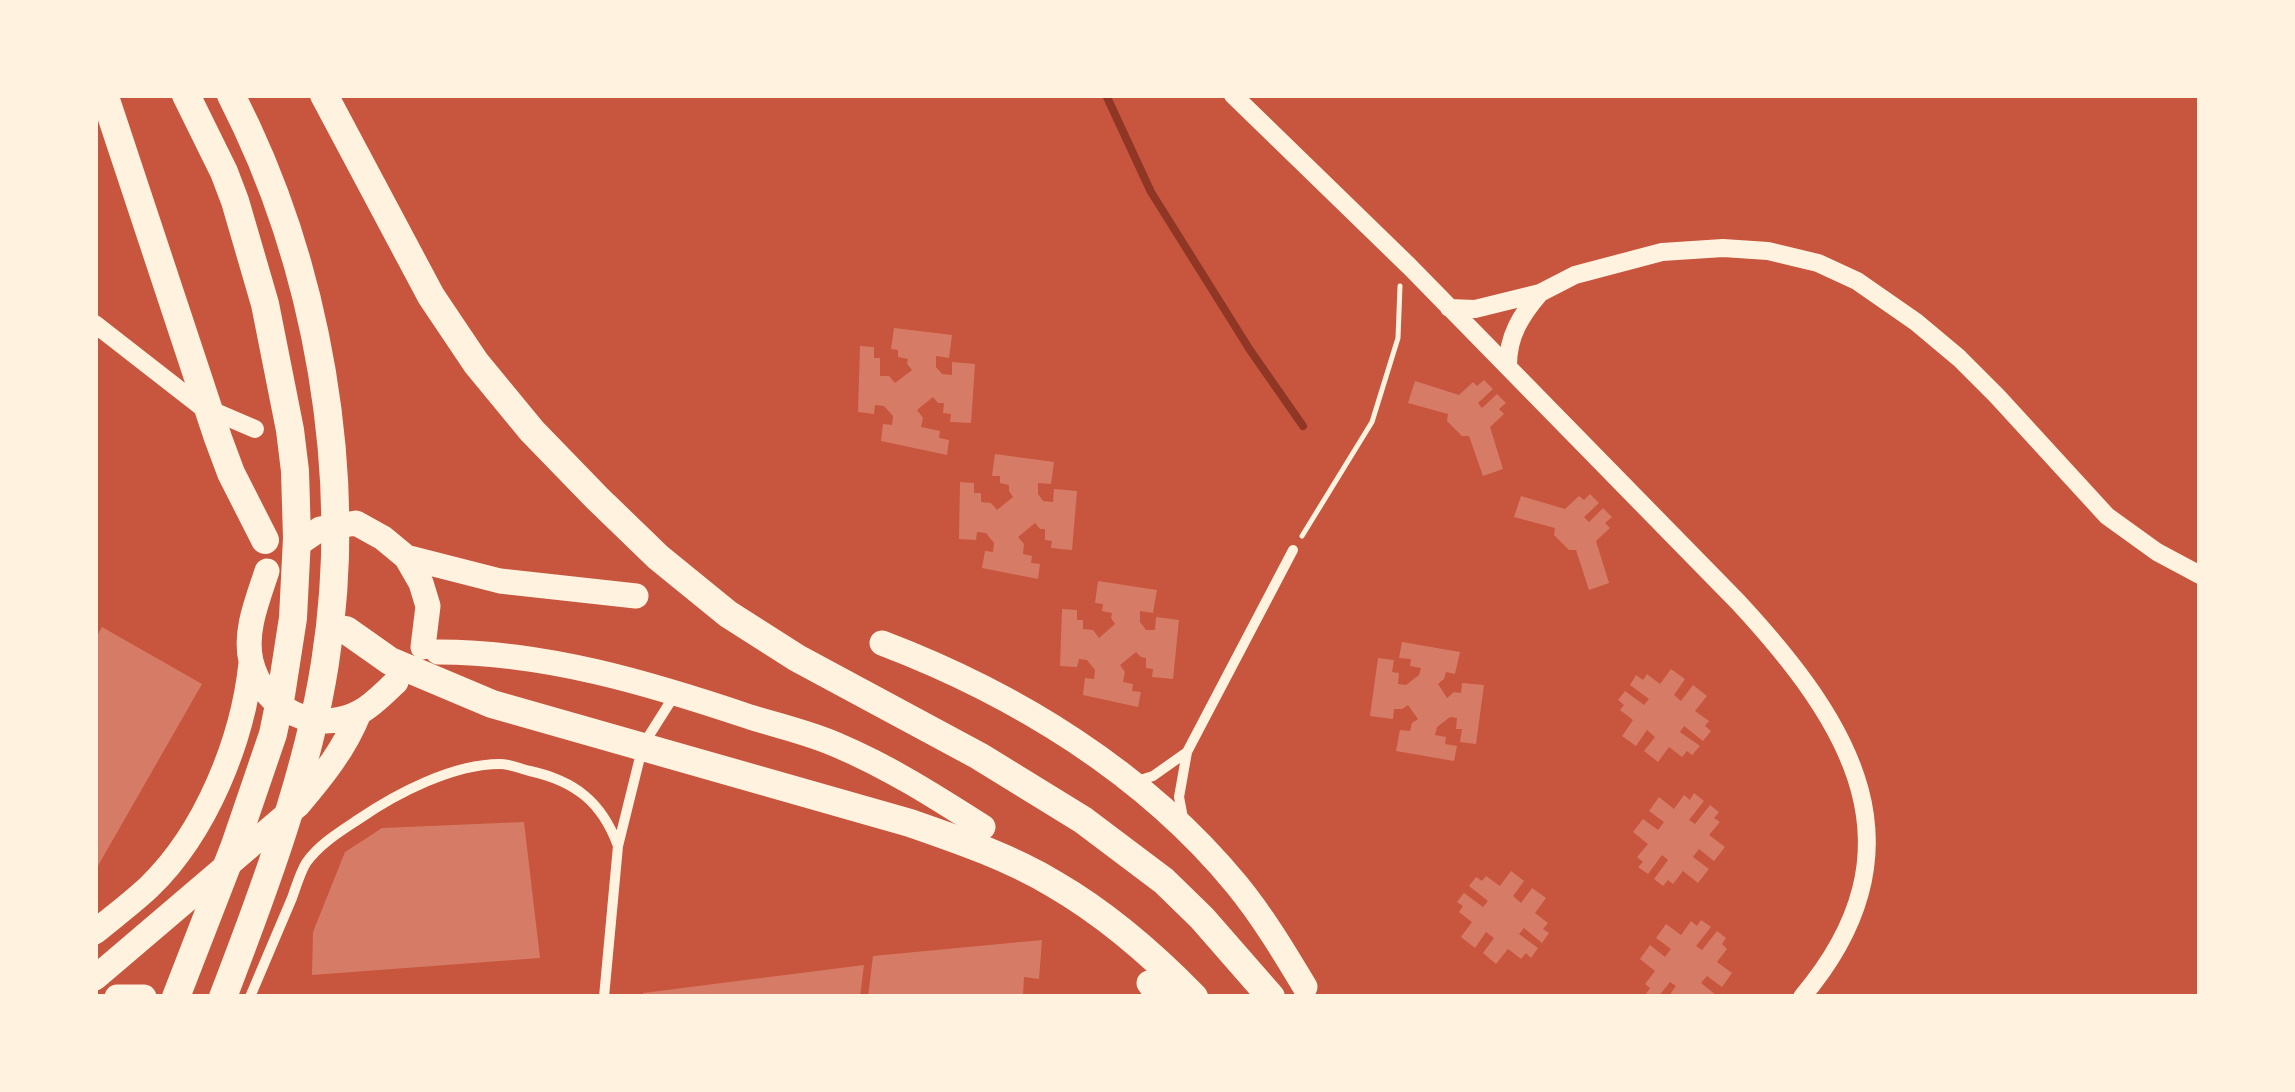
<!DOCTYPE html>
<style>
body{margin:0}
#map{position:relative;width:2295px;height:1092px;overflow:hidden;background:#c8553d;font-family:Ubuntu,sans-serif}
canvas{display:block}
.frame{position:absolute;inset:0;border:98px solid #fff3e0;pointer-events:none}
</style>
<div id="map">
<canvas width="2295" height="1092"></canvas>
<div class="frame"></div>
</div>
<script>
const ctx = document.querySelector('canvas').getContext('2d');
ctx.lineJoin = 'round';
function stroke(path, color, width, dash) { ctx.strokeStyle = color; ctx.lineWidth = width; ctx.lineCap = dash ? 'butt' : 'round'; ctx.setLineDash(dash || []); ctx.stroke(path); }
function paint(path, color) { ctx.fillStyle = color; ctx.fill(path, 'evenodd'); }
const stream = new Path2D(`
 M 1106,95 L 1151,192 L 1250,350 L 1303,426`);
const building = new Path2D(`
 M 894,328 L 952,335 L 949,358 L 936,356 L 936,367 L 942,374 L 952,375 L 952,362 L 975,364 L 971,423 L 950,422 L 951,414 L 943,413 L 944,403 L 938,403 L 933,397 L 917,410 L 923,418 L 921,427 L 940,431 L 939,438 L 949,440 L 947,455 L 881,441 L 883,424 L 892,425 L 893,416 L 884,406 L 875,405 L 874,414 L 858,412 L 860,346 L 874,347 L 874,358 L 880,358 L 880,376 L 889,376 L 895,383 L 912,370 L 907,364 L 908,359 L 898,357 L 898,350 L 891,349 Z
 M 1484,380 L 1493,389 L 1478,403 L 1482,408 L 1497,394 L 1506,403 L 1499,409 L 1504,414 L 1490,427 L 1503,469 L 1483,476 L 1469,436 L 1462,436 L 1447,421 L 1448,414 L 1408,403 L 1415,381 L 1459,395 L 1473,382 L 1477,386 Z
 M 995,454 L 1054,462 L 1051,484 L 1038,483 L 1038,494 L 1043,501 L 1053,502 L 1054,489 L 1077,491 L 1072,550 L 1051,548 L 1052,541 L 1045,540 L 1045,529 L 1040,529 L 1035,523 L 1018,537 L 1024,544 L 1023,554 L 1032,556 L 1031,563 L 1040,564 L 1038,579 L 982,568 L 985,551 L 993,552 L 994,543 L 986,533 L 977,532 L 976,540 L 959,539 L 960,482 L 974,483 L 974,493 L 981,493 L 981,502 L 991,503 L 997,510 L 1013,497 L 1009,491 L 1009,485 L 1000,483 L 1000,476 L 992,476 Z
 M 1590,494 L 1599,503 L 1584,517 L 1589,522 L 1603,508 L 1612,517 L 1605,523 L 1610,528 L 1596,541 L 1609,583 L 1589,590 L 1576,550 L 1569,550 L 1554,535 L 1555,528 L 1514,517 L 1521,496 L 1565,509 L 1579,496 L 1584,500 Z
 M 1098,581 L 1157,590 L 1153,613 L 1140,611 L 1140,622 L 1146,630 L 1155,630 L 1156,617 L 1179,620 L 1173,679 L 1152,677 L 1153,669 L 1146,668 L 1146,658 L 1141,657 L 1136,652 L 1120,665 L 1125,672 L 1123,682 L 1133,684 L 1132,691 L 1141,692 L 1138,707 L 1083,695 L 1085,678 L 1094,679 L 1095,670 L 1087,660 L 1079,659 L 1077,667 L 1060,666 L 1062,609 L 1077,610 L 1077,620 L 1083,620 L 1083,629 L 1093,630 L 1099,638 L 1115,624 L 1111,618 L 1112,613 L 1102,611 L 1103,604 L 1095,603 Z
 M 102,627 L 202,684 L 95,871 L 95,640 Z
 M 1402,642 L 1460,652 L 1455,674 L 1446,672 L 1444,679 L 1438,684 L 1447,698 L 1454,692 L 1461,693 L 1462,683 L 1484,685 L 1476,744 L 1460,742 L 1462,729 L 1456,729 L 1457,718 L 1450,717 L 1437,727 L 1435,735 L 1446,737 L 1445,744 L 1457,746 L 1454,761 L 1396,751 L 1400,730 L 1410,731 L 1412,723 L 1418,719 L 1408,705 L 1402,709 L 1394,709 L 1393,719 L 1370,716 L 1378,658 L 1394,660 L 1392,672 L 1399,673 L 1398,684 L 1406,685 L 1419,675 L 1421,668 L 1410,666 L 1411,659 L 1399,658 Z
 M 1671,669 L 1685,679 L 1674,695 L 1681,701 L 1693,685 L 1707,696 L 1695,711 L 1709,721 L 1705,726 L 1711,731 L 1703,741 L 1684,726 L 1680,732 L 1700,746 L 1692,755 L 1687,751 L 1682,757 L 1669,747 L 1658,762 L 1644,751 L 1655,737 L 1647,730 L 1636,746 L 1622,736 L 1633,720 L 1620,710 L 1624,705 L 1618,700 L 1625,691 L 1644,705 L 1649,699 L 1630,685 L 1636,675 L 1643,680 L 1647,674 L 1660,684 Z
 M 1694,793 L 1704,801 L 1689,820 L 1695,824 L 1710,805 L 1719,812 L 1714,818 L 1720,822 L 1709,835 L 1725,847 L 1714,861 L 1699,849 L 1693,857 L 1709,869 L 1698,883 L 1683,871 L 1673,884 L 1668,880 L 1663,886 L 1654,879 L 1668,860 L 1662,855 L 1648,874 L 1638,867 L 1643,862 L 1637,857 L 1648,844 L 1633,832 L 1643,819 L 1658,830 L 1664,822 L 1649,811 L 1659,797 L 1674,809 L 1684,795 L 1690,800 Z
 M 524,822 L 540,958 L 312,975 L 313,932 L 345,852 L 382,828 Z
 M 1511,871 L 1524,881 L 1513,896 L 1521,903 L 1532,888 L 1546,898 L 1535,913 L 1548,923 L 1543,929 L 1549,933 L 1542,943 L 1524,928 L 1519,934 L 1538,948 L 1531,958 L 1526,953 L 1521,959 L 1508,949 L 1496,964 L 1483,953 L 1494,938 L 1486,932 L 1475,948 L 1461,937 L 1472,922 L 1459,912 L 1463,906 L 1457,902 L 1464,893 L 1483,907 L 1488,901 L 1469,886 L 1476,877 L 1482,881 L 1486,876 L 1500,886 Z
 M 1701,920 L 1711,927 L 1696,946 L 1702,950 L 1717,931 L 1726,938 L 1722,944 L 1727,949 L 1717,962 L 1732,973 L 1722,987 L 1707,976 L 1701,983 L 1716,995 L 1715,997 L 1668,997 L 1676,986 L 1670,982 L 1658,997 L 1650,997 L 1646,994 L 1650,988 L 1645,984 L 1655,971 L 1640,959 L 1650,945 L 1665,957 L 1671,949 L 1656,938 L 1666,924 L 1681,935 L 1691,921 L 1697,926 Z
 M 1042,940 L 1039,979 L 1024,977 L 1023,997 L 868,997 L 873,956 Z
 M 864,965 L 860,997 L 643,997 L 643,993 Z`);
const path = new Path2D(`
 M 1302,536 L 1372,422 L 1398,338 L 1400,286`);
const minor = new Path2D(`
 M 1137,781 L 1153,776 L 1187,752
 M 1183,818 L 1179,797 L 1187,752 L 1293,550
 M 250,997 C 264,964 278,931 292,898 C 296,887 300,873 306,863 C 319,844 341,831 359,819 C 397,793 453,764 500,764 C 510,764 521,769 530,771 C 575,781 602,802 618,846
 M 604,997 L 618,846 L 643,745 L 674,696`);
const tertiary = new Path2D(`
 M 1233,95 L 1410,267 L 1738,602 C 1851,724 1928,848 1802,997
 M 1449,308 L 1475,309 L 1540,293 L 1575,275 L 1662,252 L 1723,248 L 1768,251 L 1818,263 L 1857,281 L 1916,322 L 1959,358 L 1997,396 L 2107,516 L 2157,552 L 2200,575
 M 95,324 L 199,405 L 255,429
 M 1508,365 C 1508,336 1521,315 1540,293`);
const primary = new Path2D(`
 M 298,544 L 320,529 L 356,523 L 383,538 L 406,557 L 421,583 L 428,606 L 423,647
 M 406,557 L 500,581 L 636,596
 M 267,571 C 258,599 244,631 251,661 C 262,709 317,736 360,712 C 373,705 385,692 396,682
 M 882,643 C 1016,694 1145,773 1237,885 C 1263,917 1284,952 1305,987
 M 438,652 C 545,652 649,683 750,717 C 779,726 810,733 837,745 C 889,767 936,797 983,827
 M 95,932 C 113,917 132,903 149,887 C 206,832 243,740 251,663
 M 95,978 L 298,805 C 323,776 345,748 359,713
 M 1149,983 L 1159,997
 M 117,997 L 144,997`);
const motorway = new Path2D(`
 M 324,95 L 431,296 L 476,363 L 532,431 L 597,498 L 658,557 L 728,614 L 797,658 L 979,756 L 1083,820 L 1164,881 L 1202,918 L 1271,997
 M 105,97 L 218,438 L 231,473 L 265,540
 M 346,630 L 390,661 L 492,704 L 910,823 C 959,840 1009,857 1054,884 C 1106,914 1152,954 1194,997
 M 176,997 L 235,845 L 273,734 L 281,695 L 293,618 L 297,538 L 295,471 L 290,430 L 265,304 L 235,201 L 224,172 L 186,95
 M 223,997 C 263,893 308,773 325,663 C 355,475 318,264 231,95`);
stroke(stream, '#8f3625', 8);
paint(building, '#d67c66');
stroke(path, '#fff3e0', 5);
stroke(minor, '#fff3e0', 10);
stroke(tertiary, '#fff3e0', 18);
stroke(primary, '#fff3e0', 25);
stroke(motorway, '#fff3e0', 28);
</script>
